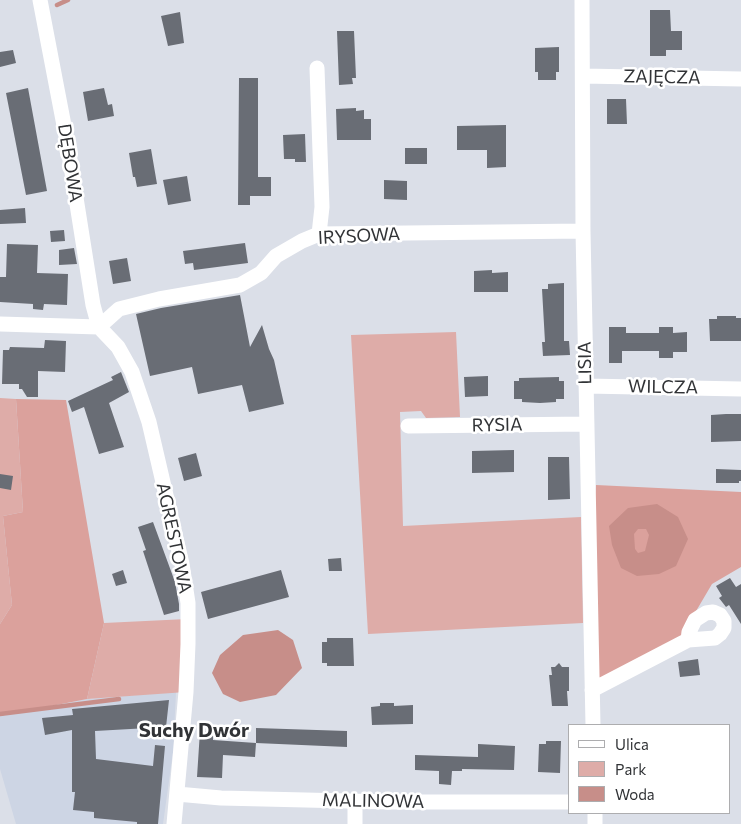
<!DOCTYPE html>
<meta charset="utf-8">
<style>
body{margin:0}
#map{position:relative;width:741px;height:824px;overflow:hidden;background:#dbdfe8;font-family:Commissioner,sans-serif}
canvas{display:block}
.legend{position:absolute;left:568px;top:724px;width:162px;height:90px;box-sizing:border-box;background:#fff;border:1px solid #adadaf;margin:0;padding:6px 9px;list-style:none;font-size:15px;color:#313336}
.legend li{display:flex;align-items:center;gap:10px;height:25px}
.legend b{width:25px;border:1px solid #adadaf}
</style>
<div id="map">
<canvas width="741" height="824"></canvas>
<ul class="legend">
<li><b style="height:6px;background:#fff"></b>Ulica</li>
<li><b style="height:14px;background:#deaca8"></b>Park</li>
<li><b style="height:14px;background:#c78e89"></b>Woda</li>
</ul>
</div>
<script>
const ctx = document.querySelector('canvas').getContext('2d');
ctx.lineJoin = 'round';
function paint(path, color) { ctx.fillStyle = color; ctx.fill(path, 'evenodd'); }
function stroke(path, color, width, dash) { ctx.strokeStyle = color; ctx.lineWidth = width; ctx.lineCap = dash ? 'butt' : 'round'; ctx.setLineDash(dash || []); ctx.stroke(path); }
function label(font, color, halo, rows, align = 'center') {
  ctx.font = font + ' Commissioner,sans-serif'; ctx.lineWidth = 5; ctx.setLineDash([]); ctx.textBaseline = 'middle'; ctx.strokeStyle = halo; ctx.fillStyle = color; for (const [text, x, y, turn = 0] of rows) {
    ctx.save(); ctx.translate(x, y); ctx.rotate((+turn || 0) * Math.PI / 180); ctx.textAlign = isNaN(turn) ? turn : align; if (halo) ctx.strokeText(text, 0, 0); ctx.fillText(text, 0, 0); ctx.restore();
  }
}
const built = new Path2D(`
 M 176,692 L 173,752 L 163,824 L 16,824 L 0,769 L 0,716 L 87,699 Z`);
const green = new Path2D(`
 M 456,332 L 460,417 L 426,418 L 421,411 L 400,412 L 403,526 L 581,517 L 583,623 L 368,634 L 351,335 Z
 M 0,398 L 16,399 L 23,512 L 3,516 L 12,605 L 0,624 Z
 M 187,619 L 186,692 L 87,699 L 104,623 Z`);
const forest = new Path2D(`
 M 16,399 L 66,400 L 104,623 L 87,699 L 0,716 L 0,624 L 12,605 L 3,516 L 23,512 Z
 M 596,485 L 741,492 L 741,567 L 712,584 L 679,640 L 596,684 L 593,516 Z`);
const water = new Path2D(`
 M 657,504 L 678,517 L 688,539 L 676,566 L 659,574 L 637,576 L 621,568 L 612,545 L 609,526 L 628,508 ZM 638,529 L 646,529 L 649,535 L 645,551 L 638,553 L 635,549 L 634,534 Z
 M 278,630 L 293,640 L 302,668 L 276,695 L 240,702 L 223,694 L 212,673 L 220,655 L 243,635 Z`);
const stream = new Path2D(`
 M 57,5 L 68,0
 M 0,714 L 119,699`);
const building = new Path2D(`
 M 650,10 L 670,10 L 671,31 L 682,31 L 682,50 L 666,50 L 666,56 L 650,56 Z
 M 180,12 L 184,43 L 168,46 L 161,16 Z
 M 337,31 L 354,31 L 356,78 L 352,78 L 353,84 L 339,85 Z
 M 559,47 L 559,72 L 556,72 L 556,80 L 538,80 L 538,72 L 535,72 L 535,48 Z
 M 13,50 L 16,63 L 0,67 L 0,52 Z
 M 239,78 L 258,78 L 258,177 L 271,177 L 271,196 L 250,196 L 250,205 L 238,205 Z
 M 28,88 L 47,191 L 26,195 L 6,93 Z
 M 104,88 L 108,105 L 112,104 L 114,116 L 88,121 L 83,92 Z
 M 607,99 L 626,99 L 627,124 L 607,124 Z
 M 356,108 L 356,111 L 364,110 L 364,119 L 371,119 L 371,140 L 337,140 L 336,109 Z
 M 506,125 L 506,167 L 487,168 L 487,150 L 457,150 L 457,126 Z
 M 305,134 L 306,162 L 295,162 L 295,159 L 284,159 L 283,135 Z
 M 405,148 L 427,148 L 427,164 L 405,164 Z
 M 151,149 L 157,184 L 137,187 L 135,177 L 133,177 L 129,153 Z
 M 187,176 L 191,201 L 168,205 L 163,180 Z
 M 384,180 L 407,181 L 407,200 L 384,199 Z
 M 25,208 L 26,223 L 0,224 L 0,210 Z
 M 64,230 L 65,241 L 51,242 L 50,231 Z
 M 245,243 L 248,263 L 194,270 L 193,263 L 185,264 L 183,251 Z
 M 7,244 L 38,245 L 37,273 L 68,274 L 67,305 L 44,304 L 43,310 L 33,309 L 33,304 L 0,302 L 0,277 L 6,277 Z
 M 74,248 L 77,264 L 59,265 L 59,250 Z
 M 127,258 L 131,281 L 113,284 L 109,261 Z
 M 492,270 L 492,273 L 508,272 L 508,292 L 474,292 L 474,271 Z
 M 564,283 L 564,341 L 569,341 L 570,355 L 543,356 L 542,342 L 545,342 L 542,289 L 548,289 L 548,284 Z
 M 240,295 L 250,347 L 262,325 L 269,349 L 274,360 L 284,404 L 249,412 L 242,385 L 198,394 L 192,367 L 150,376 L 136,314 L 161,308 Z
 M 717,316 L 736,316 L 736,318 L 741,318 L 741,341 L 710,341 L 709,319 L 717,319 Z
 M 609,327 L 626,327 L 626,333 L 659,333 L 659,327 L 673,327 L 673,333 L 687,332 L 687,352 L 673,352 L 673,358 L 659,358 L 659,351 L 622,351 L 622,363 L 609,363 Z
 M 45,340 L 66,341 L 65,372 L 38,371 L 38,397 L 27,397 L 22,389 L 19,389 L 19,384 L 2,384 L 3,350 L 9,350 L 10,347 L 44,348 Z
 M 121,372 L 129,392 L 109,403 L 124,447 L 99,454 L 84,407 L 72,412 L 68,401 L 113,380 L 111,377 Z
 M 488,376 L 488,396 L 465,397 L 464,377 Z
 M 559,377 L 559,381 L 564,381 L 564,399 L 556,399 L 556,402 L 540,403 L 522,402 L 522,399 L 514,399 L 514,381 L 519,381 L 519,378 Z
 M 726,414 L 741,414 L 741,441 L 711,442 L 711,415 Z
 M 514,450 L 514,472 L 472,473 L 472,451 Z
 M 196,453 L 202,476 L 184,481 L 178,458 Z
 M 548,457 L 569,457 L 570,499 L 548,500 Z
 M 716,469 L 741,470 L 741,481 L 739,481 L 739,483 L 716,483 Z
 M 0,474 L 13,476 L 11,490 L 0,488 Z
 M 153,522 L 175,582 L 179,604 L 179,611 L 164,615 L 143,551 L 146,550 L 138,527 Z
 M 341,558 L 342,571 L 329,571 L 328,559 Z
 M 123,570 L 127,583 L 116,586 L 112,574 Z
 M 281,570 L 289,597 L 208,619 L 201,592 Z
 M 730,578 L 736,587 L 741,584 L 741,624 L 729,605 L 726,607 L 719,598 L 722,596 L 716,586 Z
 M 327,638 L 353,638 L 354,666 L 327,666 L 327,663 L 322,663 L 322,642 L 327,642 Z
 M 698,659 L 700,675 L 680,677 L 678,662 Z
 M 559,663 L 562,667 L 569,667 L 569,691 L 567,691 L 568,706 L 552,706 L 549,675 L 552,675 L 551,667 L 555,667 Z
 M 169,700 L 166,727 L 95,731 L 96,759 L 153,766 L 155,745 L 165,746 L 158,824 L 137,824 L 137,822 L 94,818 L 94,812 L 73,810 L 75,792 L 72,792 L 72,730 L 45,735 L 42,718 L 73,715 L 72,709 Z
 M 380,703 L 394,703 L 394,706 L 413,705 L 413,724 L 372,725 L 371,707 L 380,706 Z
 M 256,728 L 347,731 L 347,747 L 256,743 Z
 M 200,731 L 213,732 L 213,740 L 256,743 L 255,757 L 223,755 L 222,778 L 197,777 Z
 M 546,741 L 561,741 L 560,773 L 538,772 L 539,744 L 546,744 Z
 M 478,744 L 515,746 L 514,770 L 462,769 L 462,771 L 452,771 L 451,785 L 439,784 L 439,771 L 415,770 L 415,755 L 478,757 Z`);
const minor = new Path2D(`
 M 40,0 L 67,141 L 93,305 L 99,327 L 118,347 L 132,372 L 149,422 L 182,564 L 188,603 L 188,644 L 186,692 L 174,824
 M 582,0 L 583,231 L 593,725
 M 317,68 L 322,207 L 319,234
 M 583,76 L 741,79
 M 0,324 L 99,327
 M 99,327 L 119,309 L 159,299 L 240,285 L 261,273 L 276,256 L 302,241 L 319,234 L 583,231
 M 586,386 L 741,389
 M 408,426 L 587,424
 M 592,690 L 688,640 L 715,638 L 720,634 L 724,628 L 724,621 L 720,615 L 713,612 L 706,613 L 695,620 L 689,632 L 688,640
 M 177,794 L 221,798 L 390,802 L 570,802
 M 355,801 L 355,824
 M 595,813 L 595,824`);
const streetNames = [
 ["ZAJĘCZA",662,77,1],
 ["DĘBOWA",70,163,81],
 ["IRYSOWA",359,236,-3],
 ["LISIA",585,363,-91],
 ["WILCZA",663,387,1],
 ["RYSIA",497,425,-1],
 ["AGRESTOWA",174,538,78],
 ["MALINOWA",373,801,1]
];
const quarterNames = [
 ["Suchy Dwór",194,730]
];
paint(built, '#cdd5e4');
paint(green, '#deaca8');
paint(forest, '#dba19c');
paint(water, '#c78e89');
stroke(stream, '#c78e89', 4.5);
paint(building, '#696d75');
stroke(minor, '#fff', 15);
label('18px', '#313336', '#fff', streetNames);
label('bold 20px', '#313336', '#fff', quarterNames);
</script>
